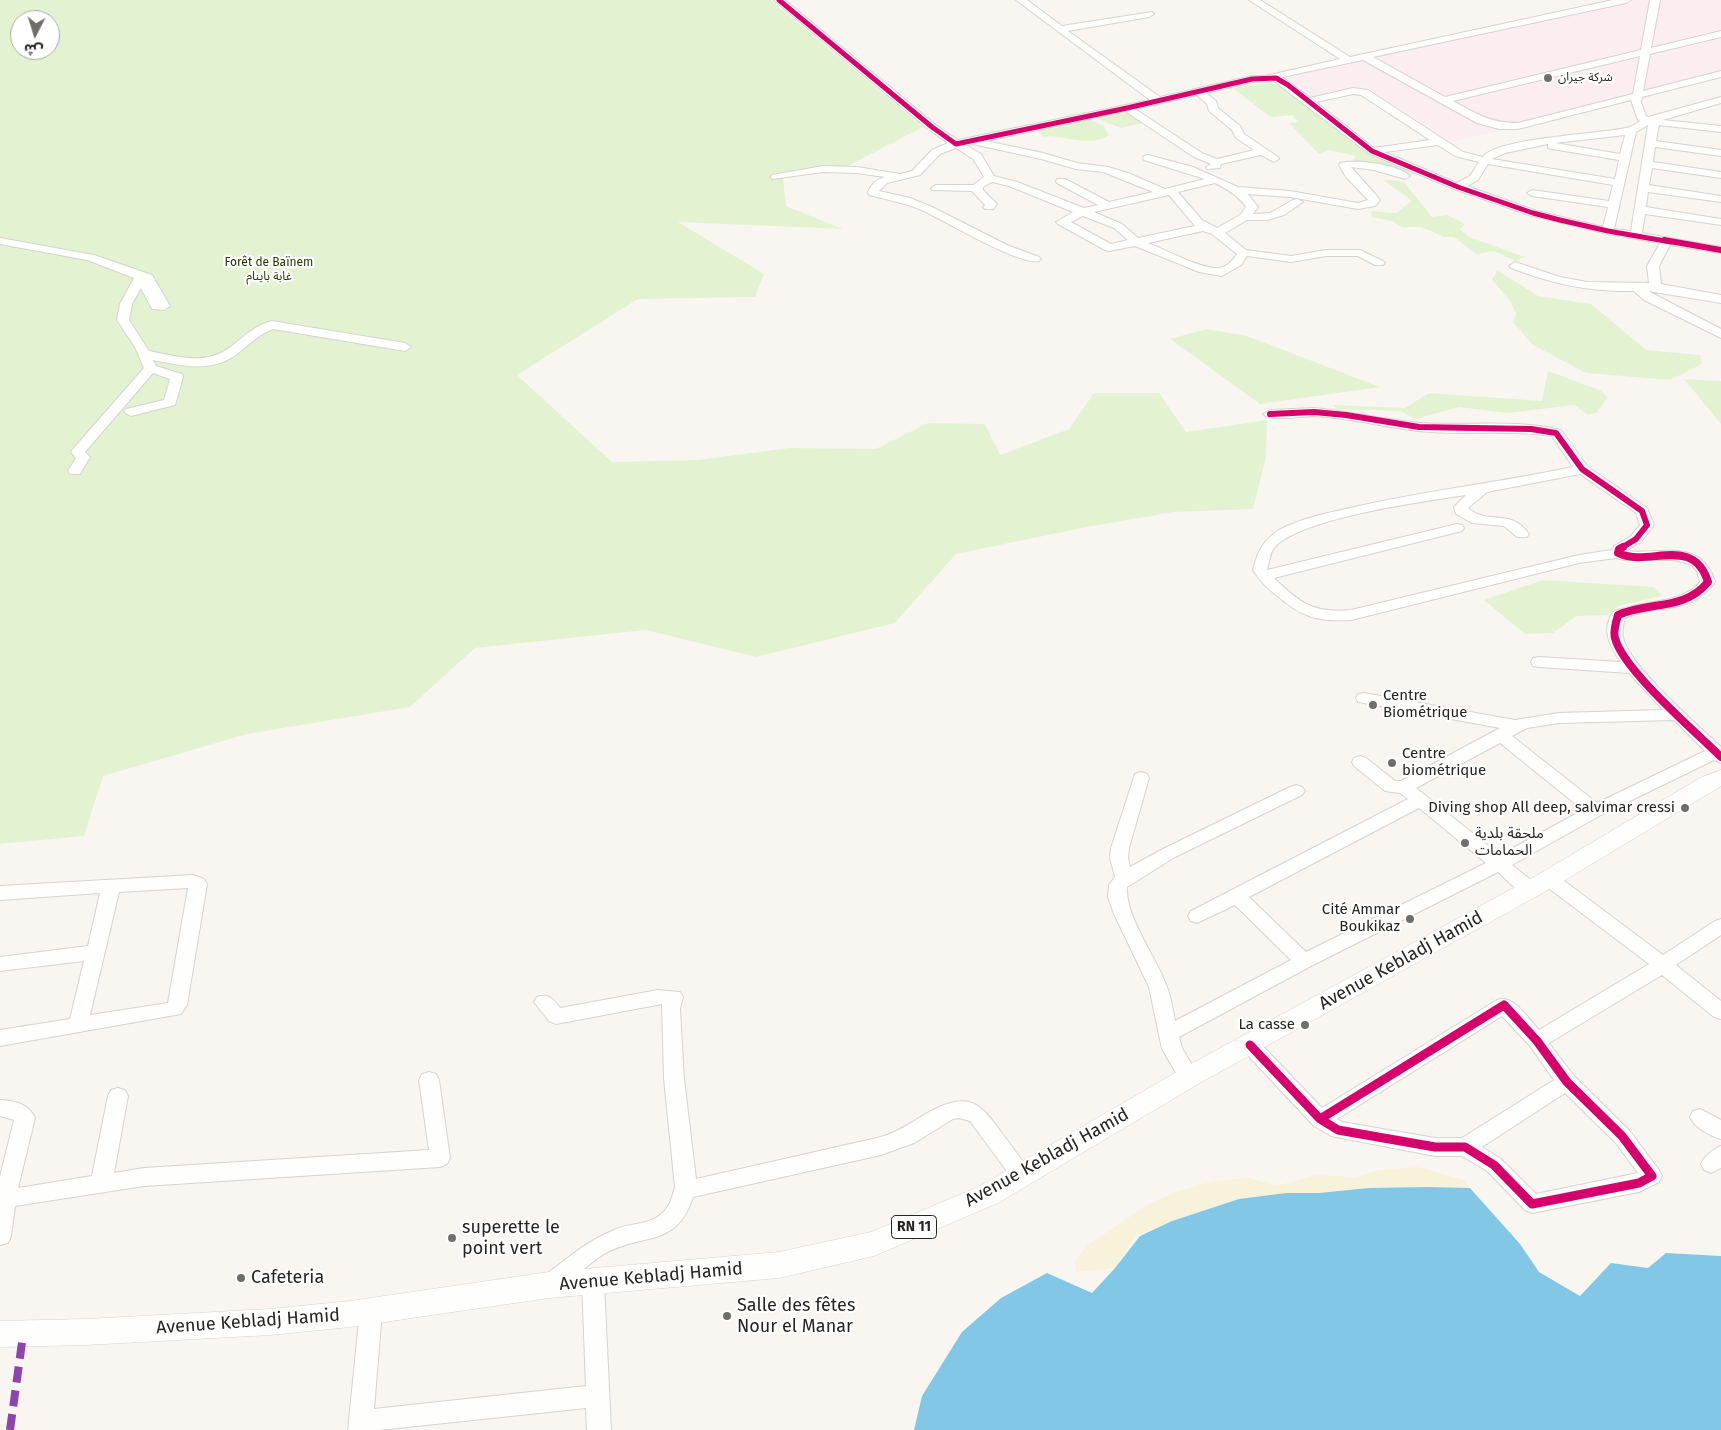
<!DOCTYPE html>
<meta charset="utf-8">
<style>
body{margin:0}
#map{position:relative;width:1721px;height:1430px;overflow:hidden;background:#f9f6f2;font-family:"Fira Sans","Noto Sans Arabic",sans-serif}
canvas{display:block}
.north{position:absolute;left:10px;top:10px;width:50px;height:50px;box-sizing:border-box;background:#fff;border:1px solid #a9a8a7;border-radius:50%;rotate:185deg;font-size:14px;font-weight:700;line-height:20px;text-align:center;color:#272522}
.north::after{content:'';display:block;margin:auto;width:18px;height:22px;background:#706e6b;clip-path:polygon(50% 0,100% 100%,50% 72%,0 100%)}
</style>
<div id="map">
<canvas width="1721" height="1430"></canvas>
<div class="north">ش</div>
</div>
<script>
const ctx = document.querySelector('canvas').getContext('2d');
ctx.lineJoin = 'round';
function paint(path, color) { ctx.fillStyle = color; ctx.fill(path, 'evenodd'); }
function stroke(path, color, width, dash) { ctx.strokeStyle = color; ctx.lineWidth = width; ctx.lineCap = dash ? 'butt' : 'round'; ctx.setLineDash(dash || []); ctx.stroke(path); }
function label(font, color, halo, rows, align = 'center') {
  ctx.font = font + ' "Fira Sans","Noto Sans Arabic",sans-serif'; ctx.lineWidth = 4.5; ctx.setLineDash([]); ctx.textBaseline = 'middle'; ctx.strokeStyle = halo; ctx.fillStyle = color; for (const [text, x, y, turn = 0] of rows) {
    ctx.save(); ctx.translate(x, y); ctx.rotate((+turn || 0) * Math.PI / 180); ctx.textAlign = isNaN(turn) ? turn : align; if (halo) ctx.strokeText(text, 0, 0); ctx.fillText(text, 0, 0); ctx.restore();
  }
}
const industrial = new Path2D(`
 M 1635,0 L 1721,0 L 1721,77 L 1452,142 L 1366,87 L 1313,98 L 1278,77 Z`);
const green = new Path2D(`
 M 0,0 L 771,0 L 923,127 L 846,167 L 783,178 L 786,206 L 843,229 L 678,222 L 764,274 L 755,297 L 638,299 L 517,375 L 612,462 L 698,460 L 789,448 L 876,449 L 928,423 L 985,424 L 1000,455 L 1069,429 L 1094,393 L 1159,393 L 1186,432 L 1267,420 L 1266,457 L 1253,509 L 1173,512 L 1082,528 L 956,554 L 895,623 L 756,657 L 646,630 L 475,648 L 410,707 L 247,734 L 103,776 L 84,836 L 0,844 ZM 20,20 L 50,20 L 50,50 L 20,50 Z
 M 1270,82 L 1286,87 L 1341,134 L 1366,153 L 1424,177 L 1373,164 L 1355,162 L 1353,160 L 1356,156 L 1329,150 L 1319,154 L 1289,123 L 1299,122 L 1292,115 L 1270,117 L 1233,88 Z
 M 1119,111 L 1123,114 L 1128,113 L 1144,123 L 1120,128 L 1094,117 Z
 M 1088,119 L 1104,126 L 1109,135 C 1094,146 1068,138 1050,136 L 1044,137 L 1036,130 Z
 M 1382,179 L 1404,182 L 1432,217 L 1448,215 L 1465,224 L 1460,229 L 1469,237 L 1525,257 L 1516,261 L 1494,251 L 1476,254 L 1454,237 L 1444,237 L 1421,227 L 1402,227 L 1392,221 L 1371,217 L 1372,211 L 1396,213 L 1412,201 Z
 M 1497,270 L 1538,296 L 1591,304 L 1646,350 L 1700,355 L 1702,364 L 1670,380 L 1586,373 L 1533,345 L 1513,322 L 1516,313 L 1510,301 L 1492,280 Z
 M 1206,329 L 1247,336 L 1380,387 L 1260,404 L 1170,339 Z
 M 1548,371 L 1600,390 L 1608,398 L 1596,413 L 1587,415 L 1575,405 L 1507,413 L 1459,407 L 1415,419 L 1401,411 L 1336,409 L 1333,405 L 1405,408 L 1429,393 L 1542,401 Z
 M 1684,379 L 1721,381 L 1721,424 Z
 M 1543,580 L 1654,587 L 1662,596 L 1618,606 L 1608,615 L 1577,616 L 1553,633 L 1525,634 L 1484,600 Z`);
const sand = new Path2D(`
 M 1418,1167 L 1464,1180 L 1470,1188 L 1427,1187 L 1319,1193 L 1286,1193 L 1239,1199 L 1137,1235 L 1115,1268 L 1076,1272 L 1075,1260 L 1088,1245 L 1147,1205 L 1176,1192 L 1213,1181 L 1250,1178 L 1276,1186 L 1316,1175 L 1355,1177 L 1379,1170 Z`);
const water = new Path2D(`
 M 1427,1187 L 1470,1188 L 1520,1244 L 1539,1272 L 1580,1296 L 1611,1263 L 1648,1268 L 1666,1253 L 1721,1256 L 1721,1430 L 914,1430 L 922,1396 L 962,1332 L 1001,1298 L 1047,1273 L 1092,1293 L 1115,1268 L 1140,1236 L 1172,1221 L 1239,1199 L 1286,1193 L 1319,1193 L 1369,1188 Z`);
const minor = new Path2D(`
 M 774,0 L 785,0 L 936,125 L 958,140 L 1150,100 L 1016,0 L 1027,0 L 1062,26 L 1152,12 L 1154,14 L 1149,17 L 1068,31 L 1160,97 L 1252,76 L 1265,76 L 1340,59 L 1249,0 L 1260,0 L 1350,57 L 1613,0 L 1631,0 L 1626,3 L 1373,57 L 1445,97 L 1641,50 L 1650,0 L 1660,0 L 1651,48 L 1721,31 L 1721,37 L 1650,54 L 1643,91 L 1721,71 L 1721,77 L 1642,97 L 1641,102 L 1646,116 L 1648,117 L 1721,97 L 1721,103 L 1663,120 L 1721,126 L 1721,132 L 1659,125 L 1656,141 L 1721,150 L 1721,156 L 1655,147 L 1653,162 L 1721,172 L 1721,178 L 1652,168 L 1649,185 L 1721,196 L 1721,202 L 1648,192 L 1646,207 L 1721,219 L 1721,225 L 1645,214 L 1642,233 L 1721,247 L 1721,253 L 1670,245 L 1659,266 L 1661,284 L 1721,295 L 1721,303 L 1648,291 L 1721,329 L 1721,338 L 1644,300 L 1634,291 C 1589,292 1553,284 1511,268 L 1509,266 L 1515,262 L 1560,277 L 1587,282 L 1649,283 L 1647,266 L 1660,243 L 1608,234 L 1529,215 L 1454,189 L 1368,153 L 1274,81 L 1252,82 L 1206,93 L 1216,101 L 1218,108 L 1240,126 L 1244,134 L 1278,157 L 1279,159 L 1274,162 L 1261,155 L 1221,164 L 1220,168 L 1207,169 L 1206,167 L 1211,164 L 1194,157 L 1125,111 L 986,141 L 1043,153 L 1077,163 L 1108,167 L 1128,173 L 1165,189 L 1205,179 L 1144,160 L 1143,158 L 1144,156 L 1148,155 L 1193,167 L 1238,187 L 1290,191 L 1358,203 L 1368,200 L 1346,177 L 1339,165 L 1340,163 C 1357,159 1398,164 1410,176 L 1405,179 L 1374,170 L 1351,167 L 1376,195 L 1380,200 L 1375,206 L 1358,209 L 1290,197 L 1248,194 L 1258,207 L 1253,214 L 1270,213 L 1293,200 L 1297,199 L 1303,202 L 1284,215 L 1267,220 L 1247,220 L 1225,233 L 1246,250 L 1291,256 L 1326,250 L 1360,250 L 1383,261 L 1385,263 L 1383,265 L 1375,265 L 1358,256 L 1326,256 L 1291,262 L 1247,256 L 1241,265 L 1222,276 L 1199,272 L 1135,246 L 1109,251 L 1105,250 L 1058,224 L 1056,222 L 1073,212 L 1009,186 L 992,182 L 983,187 L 983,190 L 997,204 L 993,209 L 985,209 L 983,207 L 985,205 L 972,191 L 932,190 L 931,188 L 936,185 L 973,185 L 984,177 L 973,159 L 956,148 L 940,154 L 920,175 L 887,183 L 879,191 L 910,198 L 932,207 L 1007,245 L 1039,257 L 1041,259 L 1039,261 C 1020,266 945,221 924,211 C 906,203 888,200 869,195 L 868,193 C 870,185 877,179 885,177 L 857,173 L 823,172 L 772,179 L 771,177 L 772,175 L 823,166 L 857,167 L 900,174 L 912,171 L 932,150 L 948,143 L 928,129 ZM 1640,56 L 1633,94 L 1518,123 C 1490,123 1477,114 1453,101 ZM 1363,60 L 1477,123 L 1499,129 L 1518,129 L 1631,100 L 1637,118 L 1640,121 C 1636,124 1631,127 1626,128 C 1600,134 1495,138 1483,157 L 1463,152 L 1368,90 L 1353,88 L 1310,98 L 1282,77 ZM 1353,94 L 1361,95 L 1430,140 L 1374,148 L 1316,102 ZM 1197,95 L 1207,104 L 1209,111 L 1232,130 L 1236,138 L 1254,150 L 1217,159 L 1202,153 L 1135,109 ZM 1648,125 L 1631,231 L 1614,229 L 1636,132 ZM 1625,135 L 1620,154 L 1555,143 ZM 973,144 L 1041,159 L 1076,169 L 1103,172 L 1153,192 L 1109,202 L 1065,179 L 1057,179 L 1056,181 L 1057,183 L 1098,205 L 1084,208 L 1017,182 L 994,176 L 981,154 L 966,145 ZM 1548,144 L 1548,148 L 1552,149 L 1619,160 L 1615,179 L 1492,159 L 1505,153 ZM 1438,145 L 1455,156 L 1479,162 L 1470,176 L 1457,183 L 1385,152 ZM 1488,164 L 1613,185 L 1609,201 L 1532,190 L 1527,193 L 1532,196 L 1608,207 L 1603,227 L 1537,211 L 1467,186 L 1478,180 ZM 1215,183 C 1227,189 1239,196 1246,207 L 1240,215 L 1217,228 L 1202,220 L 1178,192 ZM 1169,195 L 1195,226 L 1138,238 L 1122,224 L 1094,212 ZM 1083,216 L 1114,228 L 1128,240 L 1111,244 L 1071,222 ZM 1203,231 L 1212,234 L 1237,254 C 1233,260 1227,267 1219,268 C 1203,270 1164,249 1148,243 Z
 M 0,238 L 94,255 L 152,275 L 170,306 L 164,310 L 152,309 L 141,288 L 132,304 L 129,320 L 149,351 C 179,357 206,366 232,346 C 245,335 256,325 272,321 L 405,343 L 411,347 L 405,351 L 273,329 C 259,334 249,345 237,354 C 212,373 182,366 153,360 L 156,366 L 182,374 L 183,377 L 175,405 L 131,416 L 124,412 L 126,409 L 164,400 L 170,379 L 153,373 L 85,452 L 90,457 L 80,474 L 70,474 L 68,471 L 76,458 L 71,452 L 73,449 L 144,368 L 135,347 L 117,320 L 120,304 L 134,278 L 87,260 L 0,244 Z
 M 1314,408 C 1349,411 1385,420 1420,423 C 1466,426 1515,419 1561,430 L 1587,466 L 1647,508 L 1654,525 L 1641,542 L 1626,551 C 1660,555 1702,537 1715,582 C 1692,616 1658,603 1625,618 C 1623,624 1622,630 1623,637 C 1627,664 1699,726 1721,747 L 1721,763 L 1714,760 L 1601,815 L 1512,865 L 1536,884 L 1539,889 L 1536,894 C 1522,898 1508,881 1498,872 L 1311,966 L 1179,1037 L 1182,1048 L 1199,1077 L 1196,1083 L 1189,1085 L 1182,1083 L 1162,1049 L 1149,987 L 1114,914 L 1108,897 L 1109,885 L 1115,877 L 1110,858 L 1111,848 L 1135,774 L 1141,772 L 1147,774 L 1149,778 L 1129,848 L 1128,858 L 1130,867 L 1163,849 L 1290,787 L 1296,785 L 1302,787 L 1305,791 L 1302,795 L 1175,857 L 1127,887 C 1125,917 1157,958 1167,987 C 1171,997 1173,1010 1175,1021 L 1291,960 L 1235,905 L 1197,923 L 1191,921 L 1188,916 L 1191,911 L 1408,799 L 1400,793 L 1385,791 L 1354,766 L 1352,762 L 1354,758 L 1360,756 L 1366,758 L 1395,781 L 1401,781 L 1500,728 L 1364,703 L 1358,702 L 1356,698 L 1358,694 L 1364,693 L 1515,720 L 1559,713 L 1663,710 L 1629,673 L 1539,667 L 1533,666 L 1531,662 L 1533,658 L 1539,657 L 1621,662 C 1610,647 1601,630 1613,612 C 1641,599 1680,606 1700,582 L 1697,571 L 1692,565 L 1674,560 L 1624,560 L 1616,558 L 1579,563 L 1351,620 C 1317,622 1302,617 1276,595 C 1266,587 1259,580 1253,570 C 1257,553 1263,540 1279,530 C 1303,517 1333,512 1359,506 C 1430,490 1502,482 1573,467 L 1552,436 C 1507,429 1462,436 1418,431 C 1383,427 1350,418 1315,416 C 1304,416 1270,422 1263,414 L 1270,410 ZM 1580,474 L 1636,513 L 1640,525 L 1631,536 L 1614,546 L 1612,550 L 1579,555 L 1351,610 C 1313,613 1301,604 1274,578 L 1462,531 L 1464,528 L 1462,525 L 1457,524 L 1267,570 C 1269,563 1270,553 1274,548 C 1299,518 1426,501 1466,495 L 1454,507 L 1456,514 L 1472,523 L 1504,526 L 1517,537 L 1527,537 L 1529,534 C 1510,507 1488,526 1468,508 L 1487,492 ZM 1674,720 L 1705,751 L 1597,803 L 1512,736 L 1527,728 L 1559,723 ZM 1500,743 L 1583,810 L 1500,855 L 1416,788 ZM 1419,808 L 1486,863 L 1306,952 L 1249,897 Z
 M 1549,873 L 1555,874 L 1663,955 L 1715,921 L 1721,919 L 1721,935 L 1676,965 L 1721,1001 L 1721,1019 L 1714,1017 L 1662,975 L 1549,1043 L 1574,1076 L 1629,1130 L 1659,1170 L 1662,1176 L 1659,1182 L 1639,1192 L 1532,1213 L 1525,1210 L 1487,1171 L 1462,1156 L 1435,1156 L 1331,1136 L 1313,1125 L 1243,1050 L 1240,1045 L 1243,1040 L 1250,1037 L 1257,1040 L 1322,1108 L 1497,1000 C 1514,994 1528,1019 1539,1030 L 1649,964 L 1543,884 L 1540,879 L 1543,874 ZM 1502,1016 L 1530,1046 L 1554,1080 L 1462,1138 L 1435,1138 L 1342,1122 L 1337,1119 ZM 1565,1093 L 1615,1142 L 1638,1173 L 1536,1194 L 1501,1159 L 1482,1147 Z
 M 193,875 L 204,879 L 207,884 L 187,1005 L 181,1014 L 0,1046 L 0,1030 L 70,1019 L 84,961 L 0,971 L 0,957 L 88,946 L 100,893 L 0,900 L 0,886 ZM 188,888 L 168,1003 L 90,1015 L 119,892 Z
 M 658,990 L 680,992 L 683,997 L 680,1009 L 684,1079 L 696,1179 L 881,1137 C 904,1130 915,1119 935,1109 C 970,1092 981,1104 1001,1132 C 1010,1144 1019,1156 1028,1169 L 1031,1175 L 1028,1181 L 1021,1184 L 1014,1181 L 970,1121 L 959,1118 L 953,1119 L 914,1143 L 881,1155 L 693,1197 C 676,1249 643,1232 604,1254 C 588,1264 573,1279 559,1291 L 551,1294 L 543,1291 L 540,1284 L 543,1277 C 568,1258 585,1242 614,1230 C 628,1223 650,1225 661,1214 C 670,1207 672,1197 675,1187 L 664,1079 L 662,1004 L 556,1024 L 549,1021 L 534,1002 L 537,997 C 549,993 553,999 560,1008 Z
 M 429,1072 L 436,1074 L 439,1080 L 450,1158 L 447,1164 L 440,1167 L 144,1186 L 15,1206 L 11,1236 L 8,1243 L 0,1245 L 0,1177 L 14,1120 L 0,1116 L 0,1100 C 15,1101 28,1103 35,1118 L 18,1188 L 92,1176 L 108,1096 L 111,1090 L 118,1088 L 125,1090 L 128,1096 L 114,1173 L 144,1168 L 429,1150 L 419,1080 L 422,1074 Z
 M 1700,1109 L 1721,1120 L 1721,1139 C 1710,1136 1695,1128 1690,1117 L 1693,1111 Z
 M 1721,1146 L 1721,1168 L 1711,1173 L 1704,1170 L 1701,1164 C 1705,1155 1712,1150 1721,1146 Z
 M 593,1272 L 601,1275 L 604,1282 L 611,1430 L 587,1430 L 586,1408 L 379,1430 L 348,1430 L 360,1311 L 363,1304 L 371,1301 L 379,1304 L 382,1311 L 374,1409 L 586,1386 L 582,1282 L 585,1275 Z`);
const major = new Path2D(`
 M 1721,770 L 1721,786 L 1557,885 L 1198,1084 L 998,1203 L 874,1256 L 779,1278 L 549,1298 L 350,1327 L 270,1335 L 86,1345 L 0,1347 L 0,1321 L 86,1319 L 270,1309 L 350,1301 L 549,1272 L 779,1252 L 871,1232 L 978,1187 L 1180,1070 L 1541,873 L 1700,778 Z`);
const quiet = new Path2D(`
 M 10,1430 L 23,1335`);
const cyclewayFar3 = new Path2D(`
 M 779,0 L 932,127 L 956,144 L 1127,108 L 1252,79 L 1276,78 L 1288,85 L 1372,151 L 1458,187 L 1533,213 L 1560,220 L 1608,231 L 1671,242`);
const cyclewayFar2 = new Path2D(`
 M 1664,240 L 1721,250
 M 1270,414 L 1314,412 L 1346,415 L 1419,427 L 1531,429 L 1556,433 L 1582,469 L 1642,511 L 1647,525 L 1636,539 L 1621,548`);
const cyclewayFar1 = new Path2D(`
 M 1623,547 L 1619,549 L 1618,553 C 1648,568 1693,534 1708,582 C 1684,611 1650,601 1618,615 C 1616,622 1613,631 1615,638 C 1623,670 1696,732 1721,757`);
const cycleway = new Path2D(`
 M 1504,1005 L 1537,1041 L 1567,1082 L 1622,1136 L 1652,1176 L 1639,1183 L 1532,1204 L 1494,1165 L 1465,1147 L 1435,1147 L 1338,1130 L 1320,1119 Z
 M 1250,1045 L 1320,1119`);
const markers = [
 [1548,78,5,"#706e6b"],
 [1373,705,5,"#706e6b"],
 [1392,763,5,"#706e6b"],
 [1685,808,5,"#706e6b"],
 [1465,843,5,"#706e6b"],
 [1410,919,5,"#706e6b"],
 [1305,1025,5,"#706e6b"],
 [452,1238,5,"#706e6b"],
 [241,1278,5,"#706e6b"],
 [727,1316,5,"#706e6b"]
];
const farPoinames = [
 ["شركة جيران",1558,78]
];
const farParknames = [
 ["Forêt de Baïnem",269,263],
 ["غابة باينام",269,277]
];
const shields = [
 [914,1227,45]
];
const shieldNames = [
 ["RN 11",914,1227]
];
const poiNames = [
 ["Centre",1383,696],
 ["Biométrique",1383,713],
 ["Centre",1402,754],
 ["biométrique",1402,771],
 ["Diving shop All deep, salvimar cressi",1675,808,"right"],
 ["ملحقة بلدية",1475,834],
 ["الحمامات",1475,851],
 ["Cité Ammar",1400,910,"right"],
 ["Boukikaz",1400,927,"right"],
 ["La casse",1295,1025,"right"]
];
const nearStreetnames = [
 ["Avenue Kebladj Hamid",1401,961,-29],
 ["Avenue Kebladj Hamid",1047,1158,-29],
 ["Avenue Kebladj Hamid",651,1277,-5],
 ["Avenue Kebladj Hamid",248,1322,-4]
];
const nearPoinames = [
 ["superette le",462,1228],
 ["point vert",462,1249],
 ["Cafeteria",251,1278],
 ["Salle des fêtes",737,1306],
 ["Nour el Manar",737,1327]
];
paint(industrial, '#fcedf1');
paint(green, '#e3f3d2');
paint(sand, '#f8f2db');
paint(water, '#82c8e6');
stroke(minor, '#d6d3d0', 2);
stroke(major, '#d6d3d0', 1);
paint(minor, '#fefefd');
paint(major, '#fefefd');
stroke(quiet, '#8e44ad', 8, [16, 8]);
stroke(cyclewayFar3, '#d6006c', 5);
stroke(cyclewayFar2, '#d6006c', 6);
stroke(cyclewayFar1, '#d6006c', 8);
stroke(cycleway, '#d6006c', 9);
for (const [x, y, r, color] of markers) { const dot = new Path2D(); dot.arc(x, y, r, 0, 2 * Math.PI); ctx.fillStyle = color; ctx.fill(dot); stroke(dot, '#fff', 2); }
label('12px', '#272522', '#fff', farPoinames, 'left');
label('12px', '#223a01', '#fff', farParknames);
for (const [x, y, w] of shields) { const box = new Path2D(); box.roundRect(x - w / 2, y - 11.5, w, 23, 4); ctx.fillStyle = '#fff'; ctx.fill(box); stroke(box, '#272522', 1); }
label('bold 14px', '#272522', null, shieldNames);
label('15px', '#272522', '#fff', poiNames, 'left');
label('18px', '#272522', '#fff', nearStreetnames);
label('18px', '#272522', '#fff', nearPoinames, 'left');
</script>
